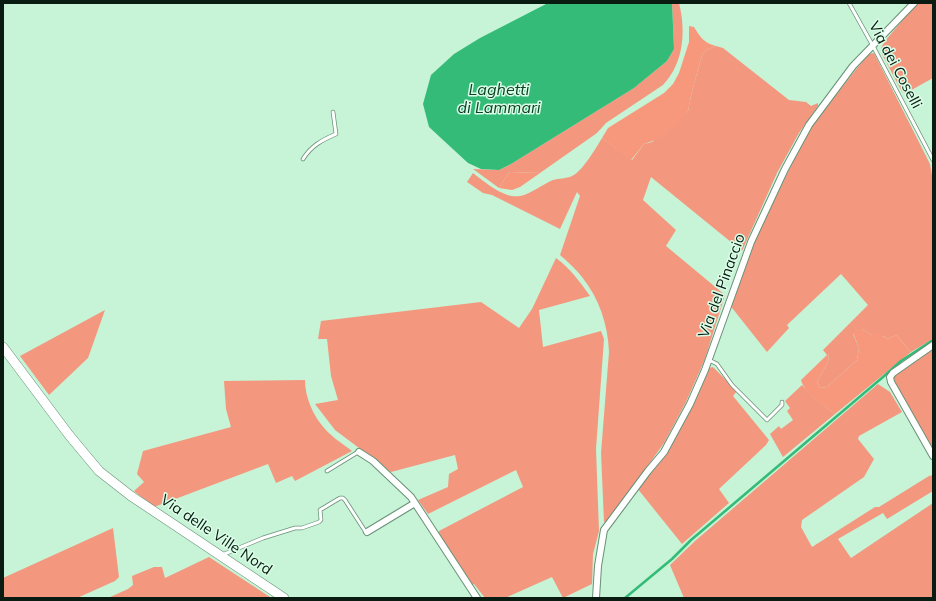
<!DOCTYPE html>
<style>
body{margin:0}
#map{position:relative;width:936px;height:601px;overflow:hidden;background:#c7f3d6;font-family:Mulish,sans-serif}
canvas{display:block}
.frame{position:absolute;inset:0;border:4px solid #0a1b11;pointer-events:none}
</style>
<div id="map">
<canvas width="936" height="601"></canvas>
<div class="frame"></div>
</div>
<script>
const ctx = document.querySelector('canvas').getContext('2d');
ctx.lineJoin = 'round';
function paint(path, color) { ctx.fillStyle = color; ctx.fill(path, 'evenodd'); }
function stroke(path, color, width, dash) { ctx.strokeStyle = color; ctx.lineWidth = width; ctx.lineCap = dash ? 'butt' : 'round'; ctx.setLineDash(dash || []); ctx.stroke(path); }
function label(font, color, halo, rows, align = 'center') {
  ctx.font = font + ' Mulish,sans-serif'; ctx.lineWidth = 3; ctx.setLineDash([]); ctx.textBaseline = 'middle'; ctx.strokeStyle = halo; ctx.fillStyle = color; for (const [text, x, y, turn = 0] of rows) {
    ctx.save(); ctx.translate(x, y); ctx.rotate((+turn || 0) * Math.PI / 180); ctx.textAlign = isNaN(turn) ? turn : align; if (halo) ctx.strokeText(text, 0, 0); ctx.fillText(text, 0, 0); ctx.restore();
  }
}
const green = new Path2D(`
 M 672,3 L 679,3 C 686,31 684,63 663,85 L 606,123 L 597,133 L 540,173 L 509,172 L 499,188 L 473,169 L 499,170 L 511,164 L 634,88 L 667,61 L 674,49 Z
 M 917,3 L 933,3 L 933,78 L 906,93 L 902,92 L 882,54 L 881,48 L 885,41 Z
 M 716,46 L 723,48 L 789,100 L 806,102 L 811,106 L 818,103 L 818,106 L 799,133 L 777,173 L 742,251 L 651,177 L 643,200 L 676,230 L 666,246 L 725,295 L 705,359 L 686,402 L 664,443 L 609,520 L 604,522 L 601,453 L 609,352 C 608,325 599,298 582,277 C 576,269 568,262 560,255 L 580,196 L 577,192 L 560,229 L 492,195 L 483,193 L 467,182 L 473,173 C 485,182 504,199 520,196 C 531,194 543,184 553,180 C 559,178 566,179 572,176 C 582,172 596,148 602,138 L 632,160 L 644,144 L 652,142 L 688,111 L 692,91 L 702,55 L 706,50 Z
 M 874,53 L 930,164 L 933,181 L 933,339 L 911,352 L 896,335 L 888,339 L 883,336 L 872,335 L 862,329 L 853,334 L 859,348 L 857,360 L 827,387 L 820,388 L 817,382 L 828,362 L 829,354 L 827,355 L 823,350 L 868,305 L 841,274 L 787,325 L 789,328 L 767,352 L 729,304 L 760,229 L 808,131 L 857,68 L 869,54 Z
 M 556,258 C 570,268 580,282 590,296 L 539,310 L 543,347 L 601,331 L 604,339 L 596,449 L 599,531 L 593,554 L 592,584 L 563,598 L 552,577 L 505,598 L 485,598 L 474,584 L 471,586 L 439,535 L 439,531 L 523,487 L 516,470 L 428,514 L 418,500 L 448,487 L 449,474 L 458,469 L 455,455 L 391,472 L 335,430 L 315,404 L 338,400 L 331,376 L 327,339 L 318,339 L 321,321 L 481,302 L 519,328 L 532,309 Z
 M 105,310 L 88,358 L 49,395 L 20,356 Z
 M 933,349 L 933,452 L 893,381 L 894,376 L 896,373 Z
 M 713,367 L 737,391 L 733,396 L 769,440 L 766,445 L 719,489 L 729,503 L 682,544 L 637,488 L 656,465 L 706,372 L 709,368 Z
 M 305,380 C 305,397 313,416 325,429 C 332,437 343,444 352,451 L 295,481 L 292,476 L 276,483 L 268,464 L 154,507 L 134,491 L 144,482 L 137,474 L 143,451 L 231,427 L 226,409 L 224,381 Z
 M 878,384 L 890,392 L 902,412 L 859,436 L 858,439 L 874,459 L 864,477 L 802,520 L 801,527 L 812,547 L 875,507 L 879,507 L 929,476 L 933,475 L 933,491 L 887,519 L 883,513 L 838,539 L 851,558 L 933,503 L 933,597 L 930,598 L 684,598 L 670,565 L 695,541 Z
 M 802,385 L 813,397 L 835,414 L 783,457 L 770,434 L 779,426 L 781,429 L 793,420 L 787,411 L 790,408 L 785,401 Z
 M 113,528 L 119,577 L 115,581 L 77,598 L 3,598 L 3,578 Z
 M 209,557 L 270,597 L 267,598 L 108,598 L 128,589 L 133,585 L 132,576 L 154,567 L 162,567 L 165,578 Z`);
const forest = new Path2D(`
 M 689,26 L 694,27 C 700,37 704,43 716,46 L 706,50 L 702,55 L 692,91 L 688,111 L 661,138 L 644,144 L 631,160 L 602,138 L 608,128 L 664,93 L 673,84 L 679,73 L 689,42 Z
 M 509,172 L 540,173 L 520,187 L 512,190 L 499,188 Z
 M 856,329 L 862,329 L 872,335 L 877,333 L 888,339 L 896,335 L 911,352 L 835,414 C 823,404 805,395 801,380 L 829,353 L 828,362 L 817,382 L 820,388 L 827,387 L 857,360 L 859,348 L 853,333 Z`);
const water = new Path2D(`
 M 548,3 L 672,3 L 674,49 L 667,61 L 634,88 L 511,164 L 499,170 L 481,169 L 468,163 L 429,127 L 423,104 L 431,75 L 454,54 L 480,38 Z`);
const stream = new Path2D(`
 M 625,598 L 672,559 L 691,540 L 883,377 L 901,361 L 933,340`);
const lane = new Path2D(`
 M 849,3 L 873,46 L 933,160
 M 303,159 C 311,146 322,140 336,134 L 333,112
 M 709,360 L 717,364 L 732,385 L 767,420 L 782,405 L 782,402
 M 327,471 L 358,452
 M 222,555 L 263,538 L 295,528 L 302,528 L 319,522 L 321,520 L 320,510 L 340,498 L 343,498 L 345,500 L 365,531 L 367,532`);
const street = new Path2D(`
 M 933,345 L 893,373 L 890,377 L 891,382 L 933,456
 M 359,452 L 373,461 L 411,497 L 477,598
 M 367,532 L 415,503
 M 596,598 L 598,566 L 604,530 L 648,471 L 664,452 L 690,404 L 705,370 L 751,242 L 785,169 L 809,125 L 853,66 L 914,3`);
const secondary = new Path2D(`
 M 3,347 L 69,435 L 99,471 L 131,496 L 284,598`);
const streetNames = [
 ["Via dei Coselli",895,65,62],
 ["Via del Pinaccio",722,286,-70],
 ["Via delle Ville Nord",216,535,34]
];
const waterNames = [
 ["Laghetti",499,90],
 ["di Lammari",499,108]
];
paint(green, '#f3987f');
paint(forest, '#f7987d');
paint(water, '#34bb78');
stroke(stream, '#34bb78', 2.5);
stroke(lane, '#689177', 4.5);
stroke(street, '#689177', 8);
stroke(secondary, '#689177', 10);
stroke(lane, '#fff', 3);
stroke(street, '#fff', 6);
stroke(secondary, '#fff', 9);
label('15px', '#0a1b11', '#dafee7', streetNames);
label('italic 16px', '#0c4227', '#dafee7', waterNames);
</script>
